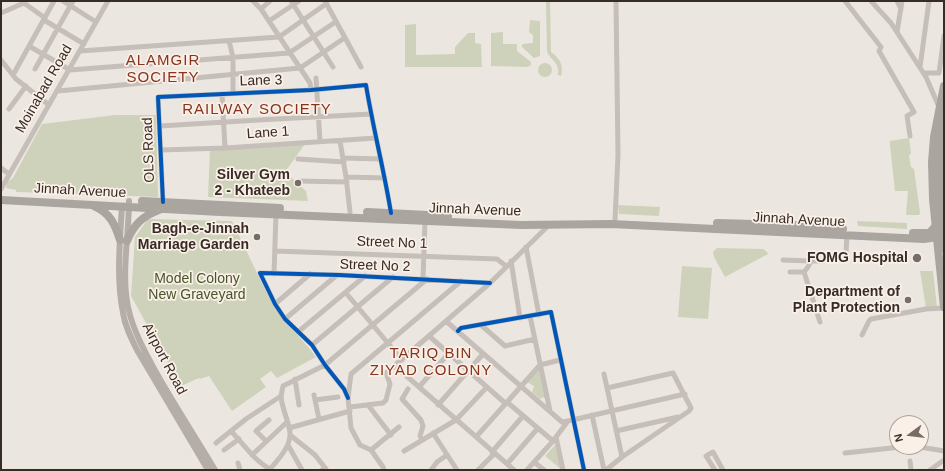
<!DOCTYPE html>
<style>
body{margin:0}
#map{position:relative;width:945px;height:471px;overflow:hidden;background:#ece6e0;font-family:Arial,sans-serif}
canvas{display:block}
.frame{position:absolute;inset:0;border:2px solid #362b27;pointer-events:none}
.north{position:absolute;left:889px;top:415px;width:40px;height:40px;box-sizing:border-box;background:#faf0e7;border:1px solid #aca19a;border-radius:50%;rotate:255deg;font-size:11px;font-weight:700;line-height:16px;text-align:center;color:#362b27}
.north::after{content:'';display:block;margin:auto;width:14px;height:18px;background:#766c68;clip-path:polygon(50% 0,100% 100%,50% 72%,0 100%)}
</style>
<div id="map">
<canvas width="945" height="471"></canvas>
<div class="frame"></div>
<div class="north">N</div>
</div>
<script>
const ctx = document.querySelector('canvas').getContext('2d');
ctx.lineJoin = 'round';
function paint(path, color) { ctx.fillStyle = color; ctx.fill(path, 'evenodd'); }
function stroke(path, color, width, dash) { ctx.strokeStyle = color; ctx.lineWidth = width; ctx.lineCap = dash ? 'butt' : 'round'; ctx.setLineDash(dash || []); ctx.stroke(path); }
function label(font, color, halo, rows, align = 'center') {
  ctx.font = font + ' Arial,sans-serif'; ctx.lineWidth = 3.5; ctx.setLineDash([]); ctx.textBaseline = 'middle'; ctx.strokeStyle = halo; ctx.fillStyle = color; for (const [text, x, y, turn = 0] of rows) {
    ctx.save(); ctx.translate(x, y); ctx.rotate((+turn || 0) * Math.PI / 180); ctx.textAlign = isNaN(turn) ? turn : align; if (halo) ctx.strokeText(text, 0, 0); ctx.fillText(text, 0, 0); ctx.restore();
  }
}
const green = new Path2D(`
 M 546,1 L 550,1 L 551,52 C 560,58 564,66 561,76 L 558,75 C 560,61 550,61 547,51 Z
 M 530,20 L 540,21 L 540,56 L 534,58 L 522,47 L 522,44 L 533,43 L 533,35 L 529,32 Z
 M 416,24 L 416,55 L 455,54 L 455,47 L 468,33 L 475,33 L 475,43 L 481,44 L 482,67 L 405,67 L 405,25 Z
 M 503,32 L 503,44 L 517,44 L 517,51 L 531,62 L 531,65 L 528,67 L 491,66 L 491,33 Z
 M538 70a7 7 0 1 1 14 0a7 7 0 1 1-14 0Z
 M 115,115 L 156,115 L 158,197 L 16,192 L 16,190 L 6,188 L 7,182 L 13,178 L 42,124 Z
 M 909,138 L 911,153 L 909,156 L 911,167 L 914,169 L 920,213 L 919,215 L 906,215 L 908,191 L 895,191 L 890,145 L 890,141 Z
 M 305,144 L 285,172 L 306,191 L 308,201 L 208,197 L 210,150 Z
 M 618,205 L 660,207 L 659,216 L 619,214 Z
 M 148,219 L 232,221 L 269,298 L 278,313 L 309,348 L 316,357 L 277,378 L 271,371 L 260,379 L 266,387 L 232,411 L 209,376 L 200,379 L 199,378 L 181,386 L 131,296 L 135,237 Z
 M 857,221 L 907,223 L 907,229 L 858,226 Z
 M 717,248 L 763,249 L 767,252 L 768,254 L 725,277 L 714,257 L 713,252 Z
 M 682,266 L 712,268 L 708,319 L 678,317 Z
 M 920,271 L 933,271 L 937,307 L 926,308 Z
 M 539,369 L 546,400 L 543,397 L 540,399 L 532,392 L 534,386 L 527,382 Z
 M 555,445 L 562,470 L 545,456 Z`);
const minor = new Path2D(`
 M 63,1 L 96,22
 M 253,1 L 261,9 L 310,83 L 311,90
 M 291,1 L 333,67
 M 325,1 L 361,67
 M 845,1 L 881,47 L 879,51 L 914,112 L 907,116 L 910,136
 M 871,1 L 891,23 L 926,77 L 939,107
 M 897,1 L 901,9
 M 261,9 L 270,1
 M 1,13 L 24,3 L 45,18
 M 44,20 L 84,44
 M 269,21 L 299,1
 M 897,32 L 902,1
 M 229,41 L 233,57 L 233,93
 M 29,46 L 70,70 L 289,53 L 334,23
 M 80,51 L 279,37 L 323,6
 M 1,60 L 16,79 L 49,105
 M 920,67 L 929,1
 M 35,69 L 73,1
 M 924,73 L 939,73 L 944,36
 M 13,75 L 54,1
 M 316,78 L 320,141
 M 58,91 L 300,68 L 343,39
 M 222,94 L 225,148
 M 9,109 L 26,86
 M 160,126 L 258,120 L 371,114
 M 340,141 L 346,177 L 350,212
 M 161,150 L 225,148 L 376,138
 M 343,158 L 381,159
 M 298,159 L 344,162
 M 1,168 L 9,174
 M 346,177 L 385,178
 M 298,181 L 347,182
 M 1,189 L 108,1
 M 163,202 L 158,97 L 311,90 L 366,85 C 373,128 384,170 391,213
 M 615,220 L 618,155 L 616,1
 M 526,247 L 539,315
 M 275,251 L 497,259 L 506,266
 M 783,260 L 811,261
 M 511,261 L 520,318
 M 790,272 L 804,272
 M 274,274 L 276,213
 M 423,279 L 425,221
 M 346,293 L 402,360
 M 275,304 L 310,274
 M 530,316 L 550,411
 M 285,319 L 337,275
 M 447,322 L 562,422 L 568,421
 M 820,322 L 804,272 L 808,267 L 811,261 L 823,261 L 846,252 L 847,235
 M 481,325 L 505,346 L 535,339
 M 458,331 L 461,328 L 551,312 L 584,470
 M 298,332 L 365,276
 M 862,335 L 869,321 L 871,319 L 926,309 L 944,308
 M 429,336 L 505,403
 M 312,345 L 393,277
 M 395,366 L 514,470
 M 604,374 L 622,457 L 606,470
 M 295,379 L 299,405
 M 419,387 L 449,353
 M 607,388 L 673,373 L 691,408 L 689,411 L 622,457
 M 408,389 L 402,399 L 421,420 L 423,426 L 420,436 L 422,440
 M 314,395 L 319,419
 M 348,398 L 344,389 L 325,365 L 312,345 L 285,319 L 275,304 L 260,273 L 339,275 L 490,283
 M 315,400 L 338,397
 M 507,402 L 553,441
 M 368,405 L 391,435
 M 438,405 L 483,354
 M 350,407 L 383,403 L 386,400 L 390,384 L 386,373 L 490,283 L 549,225
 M 592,415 L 604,470
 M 289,428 L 350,411
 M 231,431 C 243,444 255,461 270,469 C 278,460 291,446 290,433 C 289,421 282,410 281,396
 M 616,431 L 678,417
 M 433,433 L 457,470
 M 290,435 L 315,455 L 326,469 L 322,470
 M 476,437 L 540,365 L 560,360
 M 556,437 L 563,470
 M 266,441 L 256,431 L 269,420
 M 216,443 L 246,419 L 281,396 L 283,386 L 325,365 L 427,279
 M 288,445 L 302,470
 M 920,447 L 944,451
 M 224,450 L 239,439
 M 371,450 L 399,427
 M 404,451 L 456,420 L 487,387
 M 492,452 L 523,416
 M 845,453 L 901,447
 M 252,455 L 287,422
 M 910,461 L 911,470
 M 534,462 L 544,470
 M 238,463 L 240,470
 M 507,464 L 538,428
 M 384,470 L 383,467 L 371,450 L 360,445 L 351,428 L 348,398 L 351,374 L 461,281
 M 431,470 L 437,462 L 447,455
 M 478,470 L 494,454
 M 527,470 L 553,441 L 568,421 L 685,394
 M 715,470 L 706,456 L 713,452 L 723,470
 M 930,470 L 944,460`);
const major = new Path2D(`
 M 129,201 C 129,235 121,274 128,307 C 133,331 145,352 157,374 C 175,406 196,438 215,470
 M 122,206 C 120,241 116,278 123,313 C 125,326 131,338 137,350 L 208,470`);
const highway = new Path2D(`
 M 944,86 L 934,137 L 932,162 L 933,199 L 944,307
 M 944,161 L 944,184
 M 1,200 L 220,212 L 521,225 L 611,224 L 924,239 L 937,237 L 944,228
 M 142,201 L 280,208
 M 94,206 C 110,213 115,224 120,240
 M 367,212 L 448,216
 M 717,223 L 792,225 L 843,229
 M 913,233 L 929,233 L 934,228 L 936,224
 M 127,241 C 134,224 143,216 159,210`);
const highwayBridge = new Path2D(`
 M 944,112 C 935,159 939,202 944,249`);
const cycleway = new Path2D(`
 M 163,202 L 158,97 L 311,90 L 366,85 C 373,128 384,170 391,213
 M 458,331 L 461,328 L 551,312 L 584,470
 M 348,398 L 344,389 L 325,365 L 312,345 L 285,319 L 275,304 L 260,273 L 339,275 L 490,283`);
const markers = [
 [298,183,4,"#766c68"],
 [257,237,4,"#766c68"],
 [917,258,5,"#766c68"],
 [908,300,4,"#766c68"]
];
const streetNames = [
 ["Lane 3",261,81,-2],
 ["Moinabad Road",44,89,-60],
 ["Lane 1",268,133,-4],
 ["OLS Road",149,150,-92],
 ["Jinnah Avenue",80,191,3],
 ["Jinnah Avenue",475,210,2],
 ["Jinnah Avenue",799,220,3],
 ["Street No 1",392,243,2],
 ["Street No 2",375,266,2],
 ["Airport Road",164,359,62]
];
const poiNames = [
 ["Silver Gym",290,175],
 ["2 - Khateeb",290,191],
 ["Bagh-e-Jinnah",249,229],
 ["Marriage Garden",249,245],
 ["FOMG Hospital",908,258],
 ["Department of",900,292],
 ["Plant Protection",900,308]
];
const parkNames = [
 ["Model Colony",197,279],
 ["New Graveyard",197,295]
];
const neighbourhoodNames = [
 ["ALAMGIR",163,61],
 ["SOCIETY",163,78],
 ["RAILWAY SOCIETY",257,110],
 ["TARIQ BIN",431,354],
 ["ZIYAD COLONY",431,371]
];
paint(green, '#ced2ba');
stroke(minor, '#c5beb9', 5);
stroke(major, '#b5ada8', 6);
stroke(highway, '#aba59f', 8);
stroke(highwayBridge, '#aba59f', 8);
stroke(cycleway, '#0057b8', 4);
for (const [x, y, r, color] of markers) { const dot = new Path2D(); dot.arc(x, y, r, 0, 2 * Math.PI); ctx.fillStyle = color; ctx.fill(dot); stroke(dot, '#faf0e7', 1.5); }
label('14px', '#362b27', '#faf0e7', streetNames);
label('bold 14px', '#362b27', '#faf0e7', poiNames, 'right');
label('14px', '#47552a', '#faf0e7', parkNames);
ctx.letterSpacing = '1px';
label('15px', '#87341f', '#faf0e7', neighbourhoodNames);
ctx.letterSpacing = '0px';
</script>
